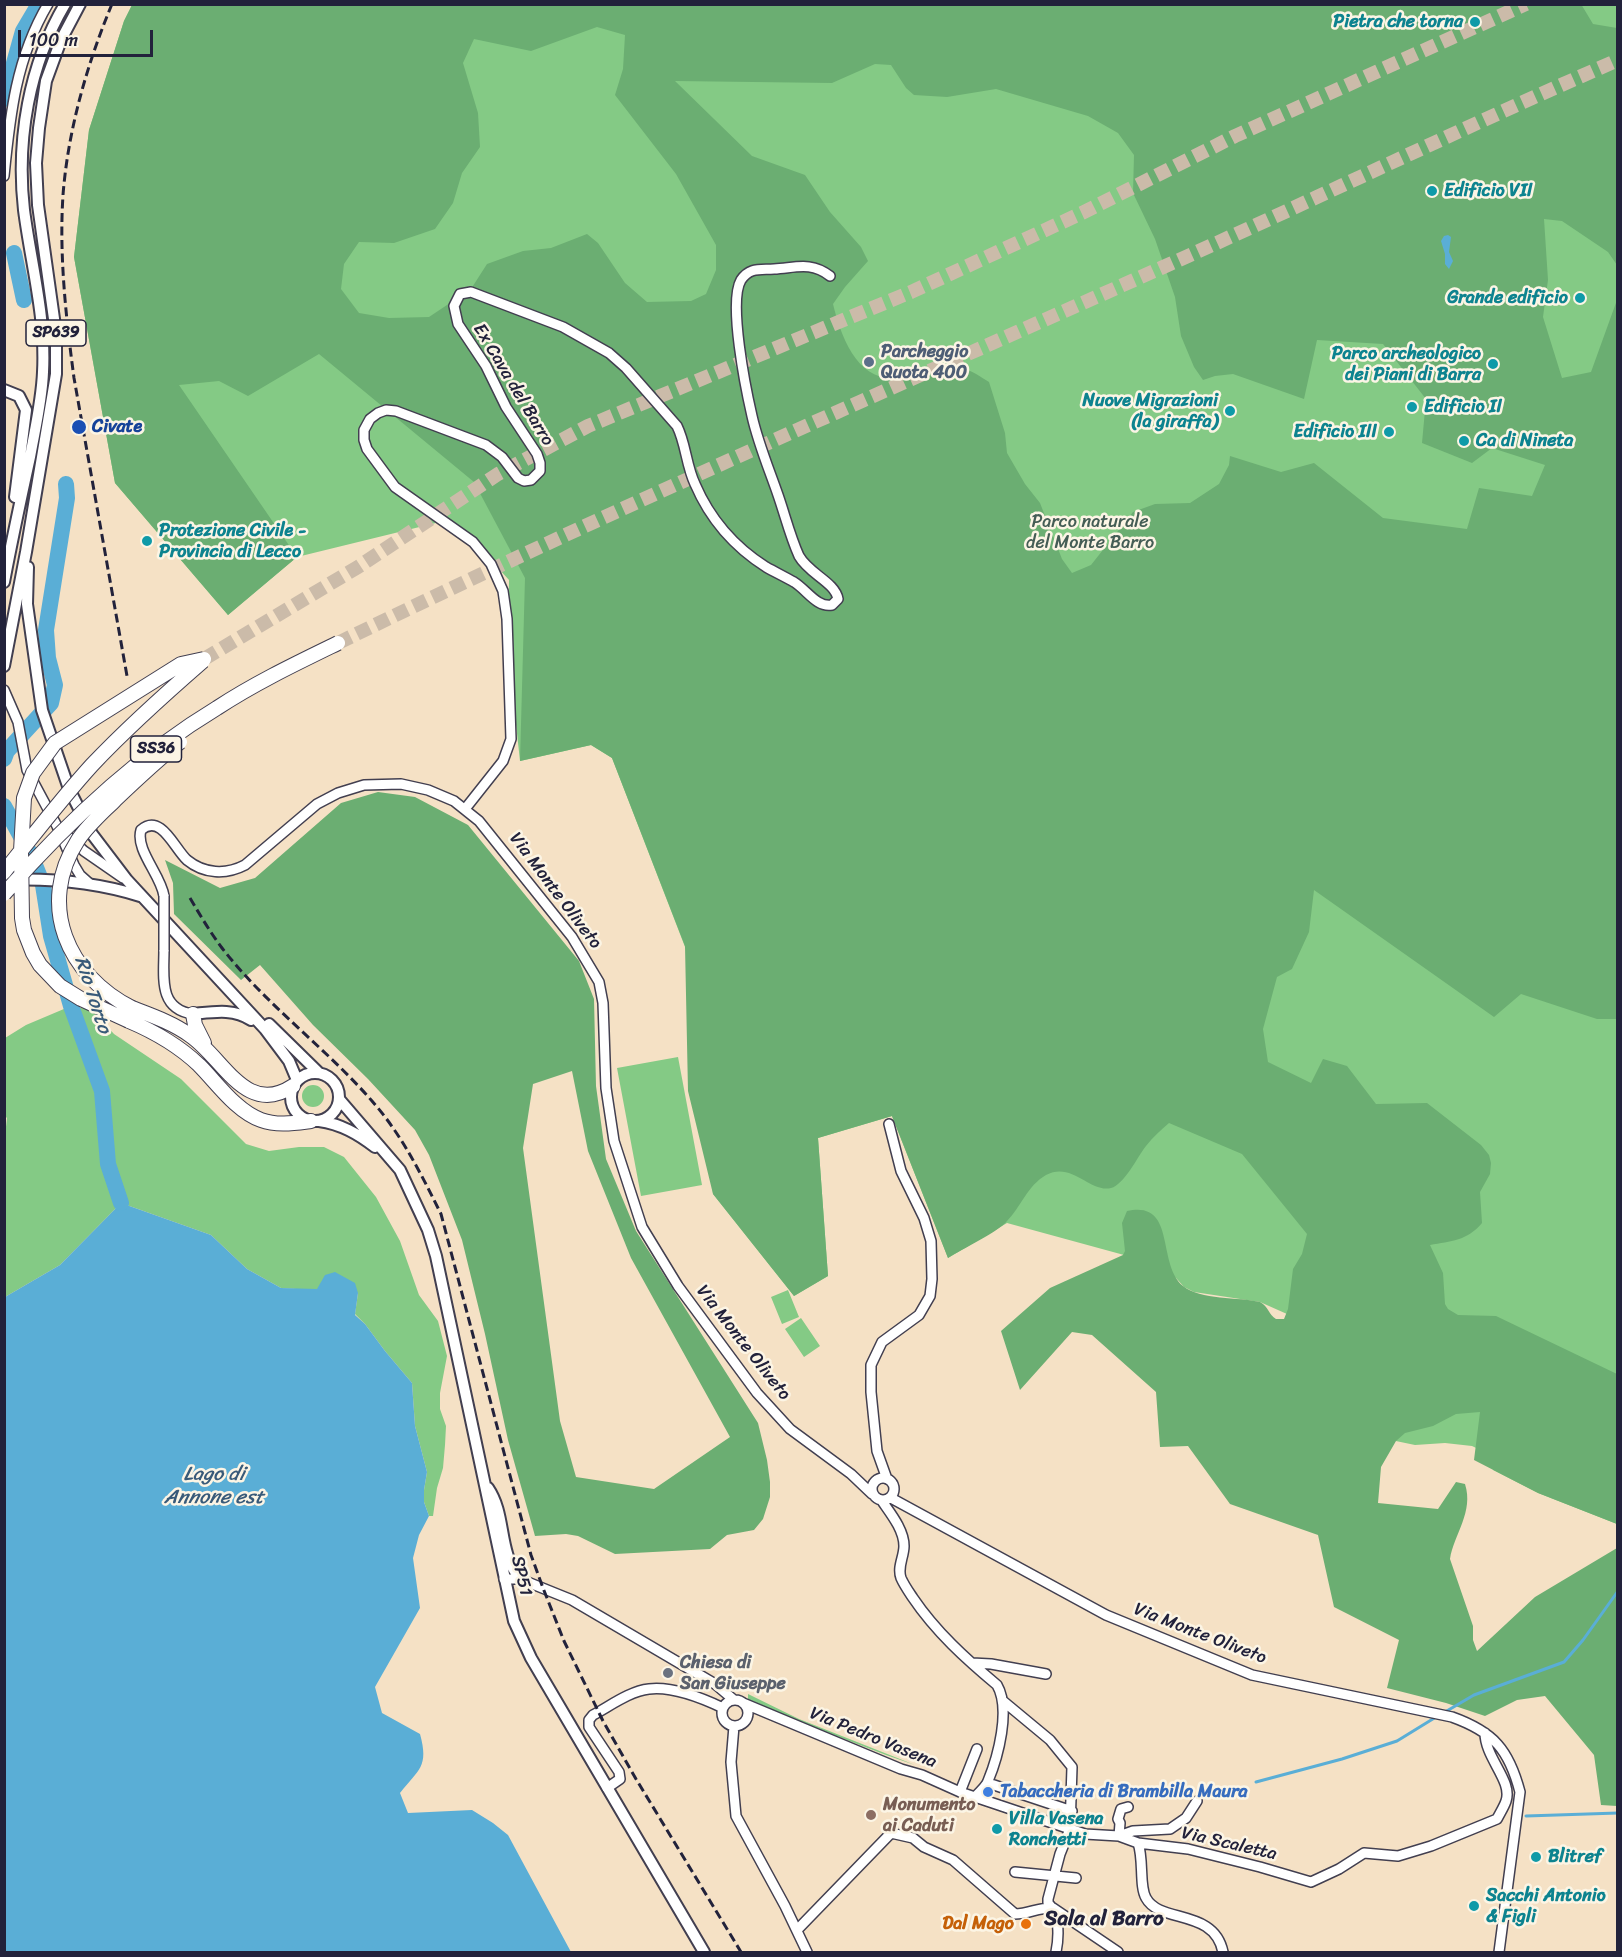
<!DOCTYPE html>
<style>
body{margin:0}
#map{position:relative;width:1622px;height:1957px;overflow:hidden;background:#f5e1c5;font-family:Sriracha,sans-serif}
canvas{display:block}
.frame{position:absolute;inset:0;border:6px solid #22223b;pointer-events:none}
.scale{position:absolute;left:18px;top:30px;width:135px;height:27px;box-sizing:border-box;border:3px solid #22223b;border-top:0;padding-left:8px;font-size:18px;line-height:21px;white-space:nowrap;color:#22223b;-webkit-text-stroke:4px #fcf5e5;paint-order:stroke}
</style>
<div id="map">
<canvas width="1622" height="1957"></canvas>
<div class="frame"></div>
<div class="scale">100 m</div>
</div>
<script>
const ctx = document.querySelector('canvas').getContext('2d');
ctx.lineJoin = 'round';
function paint(path, color) { ctx.fillStyle = color; ctx.fill(path, 'evenodd'); }
function stroke(path, color, width, dash) { ctx.strokeStyle = color; ctx.lineWidth = width; ctx.lineCap = dash ? 'butt' : 'round'; ctx.setLineDash(dash || []); ctx.stroke(path); }
function label(font, color, halo, rows, align = 'center') {
  ctx.font = font + ' Sriracha,sans-serif'; ctx.lineWidth = 5; ctx.setLineDash([]); ctx.textBaseline = 'middle'; ctx.strokeStyle = halo; ctx.fillStyle = color; for (const [text, x, y, turn = 0] of rows) {
    ctx.save(); ctx.translate(x, y); ctx.rotate((+turn || 0) * Math.PI / 180); ctx.textAlign = isNaN(turn) ? turn : align; if (halo) ctx.strokeText(text, 0, 0); ctx.fillText(text, 0, 0); ctx.restore();
  }
}
const green = new Path2D(`
 M 132,5 L 1617,5 L 1617,1524 L 1538,1493 L 1493,1470 L 1489,1454 L 1472,1446 L 1445,1443 L 1415,1445 L 1391,1440 L 1287,1314 L 1260,1302 L 1194,1292 L 1184,1287 L 1176,1278 L 1124,1255 L 1007,1223 L 948,1258 L 892,1116 L 818,1138 L 828,1276 L 794,1296 L 713,1194 L 697,978 L 612,758 L 591,745 L 520,761 L 508,651 L 509,580 L 469,536 L 448,520 L 297,557 L 228,615 L 115,483 L 74,257 L 89,130 L 124,21 Z
 M 71,1006 L 92,1010 L 114,1034 L 181,1079 L 246,1144 L 269,1151 L 299,1147 L 324,1147 L 344,1157 L 376,1197 L 400,1241 L 419,1295 L 438,1321 L 447,1356 L 440,1393 L 440,1409 L 446,1426 L 445,1445 L 443,1468 L 437,1488 L 433,1516 L 429,1516 L 424,1502 L 424,1490 L 427,1472 L 415,1426 L 412,1383 L 385,1351 L 365,1324 L 355,1314 L 358,1293 L 281,1288 L 247,1269 L 211,1235 L 121,1203 L 60,1265 L 5,1297 L 4,1144 L 7,1118 L 4,1115 L 5,1038 L 26,1025 Z
 M 678,1057 L 702,1185 L 641,1196 L 617,1068 Z
 M302 1096a11 11 0 1 1 22 0a11 11 0 1 1-22 0Z
 M 788,1290 L 799,1317 L 782,1324 L 771,1297 Z
 M 801,1318 L 820,1346 L 804,1357 L 785,1329 Z
 M 748,1694 L 799,1719 L 915,1765 L 886,1755 L 751,1703 L 748,1699 Z`);
const forest = new Path2D(`
 M 1581,4 L 1593,24 L 1617,28 L 1617,265 L 1608,252 L 1562,221 L 1544,219 L 1548,280 L 1543,317 L 1562,378 L 1591,372 L 1617,300 L 1617,1019 L 1597,1019 L 1521,994 L 1494,1017 L 1314,890 L 1309,932 L 1292,969 L 1277,977 L 1263,1029 L 1268,1062 L 1311,1083 L 1323,1059 L 1347,1066 L 1376,1104 L 1427,1103 L 1481,1145 L 1489,1155 L 1491,1163 L 1490,1174 L 1480,1192 L 1482,1223 C 1467,1241 1451,1241 1430,1245 L 1443,1273 L 1445,1304 L 1448,1309 L 1458,1315 L 1496,1316 L 1617,1374 L 1617,1524 L 1538,1493 L 1474,1460 L 1480,1412 L 1456,1414 L 1433,1426 L 1405,1433 L 1396,1441 L 1381,1467 L 1378,1503 L 1438,1509 L 1456,1482 L 1465,1484 C 1474,1512 1454,1534 1450,1559 L 1473,1626 L 1473,1640 L 1477,1651 L 1535,1597 L 1617,1548 L 1617,1806 L 1601,1805 L 1594,1755 L 1545,1696 L 1517,1700 L 1485,1716 L 1446,1703 L 1387,1688 L 1399,1640 L 1334,1607 L 1318,1535 L 1230,1504 L 1188,1446 L 1160,1447 L 1156,1392 L 1092,1335 L 1072,1332 L 1020,1390 L 1001,1331 L 1050,1288 L 1123,1255 L 1125,1251 L 1122,1223 L 1127,1211 C 1177,1200 1156,1263 1183,1286 C 1200,1300 1239,1297 1260,1302 C 1268,1306 1269,1315 1276,1319 L 1284,1319 L 1288,1309 L 1293,1269 L 1302,1254 L 1307,1234 L 1242,1154 L 1169,1123 C 1161,1130 1153,1137 1146,1146 C 1138,1156 1124,1185 1111,1188 C 1090,1193 1072,1161 1046,1175 C 1027,1186 1021,1207 1007,1221 C 998,1232 962,1249 948,1258 L 892,1116 L 818,1138 L 828,1276 L 794,1296 L 713,1194 L 688,1091 L 685,946 L 612,758 L 591,745 L 520,761 L 525,578 L 474,482 L 319,354 L 248,396 L 219,381 L 179,385 L 297,557 L 228,615 L 115,483 L 74,257 L 89,130 L 124,21 L 132,5 ZM 597,27 L 625,35 L 623,69 L 615,95 L 676,174 L 716,245 L 716,270 L 706,294 L 691,301 L 647,302 L 625,283 L 598,243 L 587,234 L 551,248 L 523,251 L 487,264 L 471,289 L 429,317 L 389,318 L 359,313 L 341,289 L 344,264 L 359,242 L 394,243 L 435,229 L 453,203 L 462,173 L 480,147 L 478,113 L 463,63 L 474,39 L 531,51 ZM 875,64 L 891,65 L 906,88 L 914,95 L 947,97 L 996,89 L 1088,116 L 1118,133 L 1134,155 L 1133,193 L 1155,239 L 1175,297 L 1181,336 L 1194,367 L 1203,380 L 1215,376 L 1233,374 L 1304,399 L 1317,340 L 1383,344 L 1426,399 L 1422,443 L 1472,463 L 1492,448 L 1545,465 L 1532,496 L 1479,488 L 1467,529 L 1383,518 L 1314,463 L 1281,472 L 1230,456 L 1229,465 L 1219,484 L 1190,503 L 1155,504 L 1133,512 L 1091,565 L 1072,573 L 1062,559 L 1040,503 L 1025,484 L 1007,453 L 1005,433 L 989,382 C 982,378 972,370 965,370 C 943,368 921,375 900,378 C 858,384 841,337 833,304 L 845,287 L 868,261 L 861,247 L 830,212 L 805,175 L 752,156 L 675,81 L 832,83 Z
 M 378,792 L 415,797 L 468,825 L 579,961 L 594,999 L 596,1086 L 606,1159 L 636,1231 L 758,1423 L 767,1460 L 770,1482 L 770,1497 L 763,1519 L 754,1530 L 727,1535 L 710,1549 L 615,1554 L 578,1536 L 566,1534 L 535,1536 L 508,1440 L 485,1334 L 462,1240 L 429,1155 L 415,1130 L 368,1079 L 313,1025 L 260,965 L 241,980 L 174,914 L 173,883 L 165,860 L 220,888 L 255,878 L 341,803 ZM 572,1071 L 588,1151 L 631,1258 L 730,1437 L 654,1489 L 576,1477 L 560,1421 L 523,1148 L 533,1084 Z`);
const water = new Path2D(`
 M 1448,235 L 1451,237 L 1449,252 L 1453,261 L 1449,269 L 1445,264 L 1445,254 L 1441,241 L 1444,236 Z
 M 121,1203 L 211,1235 L 247,1269 L 281,1288 L 317,1289 L 325,1275 L 335,1272 L 355,1283 L 358,1293 L 355,1315 L 365,1324 L 385,1351 L 412,1383 L 415,1426 L 427,1472 L 424,1490 L 424,1502 L 429,1516 L 419,1535 L 413,1558 L 420,1608 L 375,1687 L 382,1713 L 420,1734 C 429,1767 419,1769 400,1793 L 408,1813 L 472,1810 L 493,1823 L 508,1835 L 571,1952 L 5,1952 L 5,1297 L 60,1265 Z`);
const stream = new Path2D(`
 M 1445,1712 L 1474,1695 L 1564,1662 L 1583,1640 L 1618,1591
 M 1256,1782 L 1342,1759 L 1397,1741 L 1436,1717
 M 1526,1816 L 1618,1813`);
const river = new Path2D(`
 M 4,99 L 23,31 L 39,4
 M 14,253 L 24,300
 M 4,759 L 7,751 L 51,703 L 55,685 L 48,658 L 46,630 L 67,498 L 66,484
 M 4,806 L 31,855 L 43,885 L 51,936 L 71,1006 L 102,1091 L 108,1164 L 121,1203`);
const highwayTunnel = new Path2D(`
 M 338,643 C 608,511 886,391 1161,268 C 1314,200 1464,127 1618,60
 M 204,659 L 358,567 L 498,474 L 588,426 L 911,292 L 1082,213 L 1235,136 L 1526,4`);
const minor = new Path2D(`
 M 4,176 C 10,115 16,58 48,4
 M 4,690 L 18,722 L 27,770 L 57,826 L 74,865 L 80,875 L 89,883
 M 465,809 L 503,761 L 511,739 L 507,619 L 503,591 L 491,564 L 473,542 L 395,487 L 367,449 L 364,440 L 364,430 L 370,419 L 378,413 L 386,410 L 396,411 L 486,445 L 502,457 L 518,478 L 524,481 L 531,480 L 540,471 L 540,463 L 537,454 L 506,407 L 486,366 L 458,324 L 454,306 L 460,294 L 471,292 L 563,327 L 609,353 L 626,368 L 677,426 C 686,444 686,465 695,484 C 710,519 733,546 766,567 C 775,572 785,577 794,582 C 807,590 817,608 832,605 L 838,599 C 835,582 809,574 799,556 C 790,536 785,515 778,495 C 769,469 758,443 752,416 C 746,390 728,302 741,280 C 750,267 760,270 774,269 C 795,268 811,261 830,276
 M 61,830 L 84,851 L 123,878
 M 164,896 C 161,875 135,850 141,830 C 161,813 174,848 187,860 C 204,874 226,875 245,865 L 317,804 L 338,793 L 364,785 L 401,784 L 428,790 L 454,801 L 479,821 L 572,937 L 599,982 L 603,1003 L 606,1088 L 614,1141 L 642,1227 L 678,1286 L 757,1393 L 790,1429 L 851,1474 L 872,1494
 M 164,950 C 164,977 158,1009 193,1014
 M872 1489a11 11 0 1 1 22 0a11 11 0 1 1-22 0Z
 M 887,1479 L 877,1451 L 871,1392 L 871,1365 L 882,1342 L 919,1315 L 930,1296 L 932,1279 L 931,1241 L 924,1218 L 901,1171 L 889,1124
 M 891,1498 L 1106,1615 L 1252,1675 L 1452,1717 C 1494,1732 1509,1750 1520,1792 L 1499,1952
 M 882,1501 C 891,1514 904,1530 904,1546 C 904,1557 897,1567 901,1578 C 904,1585 909,1592 913,1598 C 936,1632 966,1659 997,1685 C 1011,1709 998,1757 988,1781 C 986,1787 980,1791 976,1796
 M 504,1579 L 520,1579 L 572,1600 L 715,1684 L 734,1700
 M 972,1663 L 991,1664 L 1046,1674
 M722 1713a13 13 0 1 1 26 0a13 13 0 1 1-26 0Z
 M 1003,1701 L 1050,1740 L 1072,1767 L 1070,1829 L 1060,1854 L 1048,1899 L 1048,1903 C 1060,1914 1059,1937 1056,1952
 M 743,1703 L 901,1769 L 922,1775 L 960,1792 L 1085,1834 L 1119,1836 L 1138,1843 L 1188,1849 L 1260,1867 L 1311,1882 L 1339,1869 L 1364,1853 L 1398,1856 L 1431,1846 L 1497,1819 C 1500,1813 1504,1807 1506,1801 C 1513,1781 1485,1758 1485,1733
 M 734,1726 L 731,1762 L 736,1816 L 785,1906 L 807,1952
 M 988,1783 L 1072,1811
 M 607,1788 L 620,1779 L 619,1772 L 589,1727 L 589,1720 L 593,1715 C 610,1706 630,1691 649,1689 C 673,1686 702,1698 723,1708
 M 960,1792 L 977,1749
 M 1128,1807 L 1121,1809 L 1118,1819 L 1120,1823 L 1119,1836 L 1133,1831 L 1170,1829 L 1186,1818 L 1197,1801
 M 1138,1843 C 1144,1860 1139,1886 1146,1898 C 1160,1924 1214,1908 1223,1952
 M 1015,1872 L 1076,1878
 M 797,1930 L 891,1833 L 913,1838 L 924,1847 L 953,1860 L 1015,1914 C 1029,1914 1039,1907 1053,1908 L 1118,1952`);
const major = new Path2D(`
 M 4,390 L 19,396 L 26,410 L 15,497
 M 28,567 L 27,604 L 42,710 L 69,789 L 92,834 L 127,880 L 265,1029 L 289,1061 L 297,1080
 M 4,582 C 12,540 21,498 30,457 C 35,429 42,400 43,372 C 46,317 31,264 24,210 C 16,140 29,65 65,4
 M 4,666 L 26,552 L 56,374 L 56,333 L 38,205 L 36,163 L 39,128 L 46,81 L 61,40 L 80,4
 M 4,880 C 51,878 95,882 140,896
 M 193,1014 C 213,1012 234,1008 251,1020
 M 269,1024 L 319,1073
 M291 1097a24 24 0 1 1 48 0a24 24 0 1 1-48 0Z
 M 339,1099 L 400,1170 L 428,1230 L 436,1256 L 514,1621 L 531,1658 L 704,1952
 M 319,1121 C 341,1124 358,1134 375,1147
 M 488,1488 C 507,1516 497,1550 520,1579`);
const highway = new Path2D(`
 M 132,1008 C 153,1016 173,1023 191,1036 C 224,1059 246,1117 293,1086
 M 193,1014 L 195,1025 L 204,1043
 M 129,1021 C 155,1032 178,1045 199,1065 C 217,1083 236,1111 261,1120 C 277,1126 295,1123 311,1121`);
const rail = new Path2D(`
 M 112,4 C 87,64 68,130 63,195 C 59,255 66,318 74,378 L 127,676
 M 190,898 C 200,915 210,932 222,948 C 266,1005 325,1047 372,1101 C 402,1135 421,1174 441,1214 L 531,1555 L 543,1588 L 564,1641 L 603,1721 L 636,1779 L 741,1952`);
const minorBridge = new Path2D(`
 M 164,950 L 164,896`);
const highwayBridge = new Path2D(`
 M 4,872 C 33,836 61,799 92,765 C 127,728 165,694 203,661
 M 4,894 C 67,822 136,757 217,708 C 255,683 297,663 338,643
 M 132,1008 C 68,976 36,905 78,840 C 88,825 102,813 115,800 C 136,780 157,760 180,742
 M 129,1021 L 81,999 L 60,986 L 40,965 L 33,953 L 24,930 L 22,918 L 21,851 L 24,798 L 33,773 L 55,743 L 181,664 L 204,659`);
const markers = [
 [1475,22,6,"#0f9aa8"],
 [1432,191,6,"#0f9aa8"],
 [1580,298,6,"#0f9aa8"],
 [869,362,6,"#5c6f8a"],
 [1493,364,6,"#0f9aa8"],
 [1412,407,6,"#0f9aa8"],
 [1230,411,6,"#0f9aa8"],
 [79,427,8,"#1a4fb4"],
 [1389,432,6,"#0f9aa8"],
 [1464,441,6,"#0f9aa8"],
 [147,541,6,"#0f9aa8"],
 [668,1673,6,"#6b7280"],
 [988,1792,6,"#3f7fe0"],
 [871,1815,6,"#8d6e63"],
 [997,1829,6,"#0f9aa8"],
 [1536,1857,6,"#0f9aa8"],
 [1474,1906,6,"#0f9aa8"],
 [1026,1924,6,"#e8710a"]
];
const shields = [
 [56,333,60],
 [156,749,51]
];
const shieldNames = [
 ["SP639",56,333],
 ["SS36",156,749]
];
const cultureNames = [
 ["Pietra che torna",1463,22,"right"],
 ["Edificio VII",1444,191],
 ["Grande edificio",1568,298,"right"],
 ["Parco archeologico",1481,354,"right"],
 ["dei Piani di Barra",1481,375,"right"],
 ["Nuove Migrazioni",1218,401,"right"],
 ["(la giraffa)",1218,422,"right"],
 ["Edificio II",1424,407],
 ["Edificio III",1377,432,"right"],
 ["Ca di Nineta",1476,441],
 ["Protezione Civile -",159,531],
 ["Provincia di Lecco",159,552],
 ["Villa Vasena",1009,1819],
 ["Ronchetti",1009,1840],
 ["Blitref",1548,1857],
 ["Sacchi Antonio",1486,1896],
 ["& Figli",1486,1917]
];
const serviceNames = [
 ["Parcheggio",881,352],
 ["Quota 400",881,373]
];
const streetNames = [
 ["Ex Cava del Barro",513,385,59],
 ["Via Monte Oliveto",555,891,53],
 ["Via Monte Oliveto",743,1343,52],
 ["SP51",521,1576,77],
 ["Via Monte Oliveto",1200,1634,21],
 ["Via Pedro Vasena",873,1738,22],
 ["Via Scaletta",1229,1844,13]
];
const transitNames = [
 ["Civate",92,427]
];
const parkNames = [
 ["Parco naturale",1090,522],
 ["del Monte Barro",1090,543]
];
const worshipNames = [
 ["Chiesa di",680,1663],
 ["San Giuseppe",680,1684]
];
const shopNames = [
 ["Tabaccheria di Brambilla Maura",1000,1792]
];
const educationNames = [
 ["Monumento",883,1805],
 ["ai Caduti",883,1826]
];
const foodNames = [
 ["Dal Mago",1014,1924]
];
const waterNames = [
 ["Rio Torto",92,995,72],
 ["Lago di",214,1475],
 ["Annone est",214,1498]
];
const quarterNames = [
 ["Sala al Barro",1104,1920]
];
paint(green, '#84ca85');
paint(forest, '#6bae72');
paint(water, '#5aaed6');
stroke(stream, '#5aaed6', 3);
stroke(river, '#5aaed6', 16);
stroke(highwayTunnel, '#cbbba9', 14, [14, 7]);
stroke(minor, '#423f50', 12);
stroke(major, '#423f50', 14);
stroke(highway, '#423f50', 16);
stroke(minor, '#fff', 9);
stroke(major, '#fff', 10);
stroke(highway, '#fff', 14);
stroke(rail, '#22223b', 3, [9, 4.5]);
stroke(minorBridge, '#423f50', 12, []);
stroke(highwayBridge, '#423f50', 16, []);
stroke(minorBridge, '#fff', 9);
stroke(highwayBridge, '#fff', 14);
for (const [x, y, r, color] of markers) { const dot = new Path2D(); dot.arc(x, y, r, 0, 2 * Math.PI); ctx.fillStyle = color; ctx.fill(dot); stroke(dot, '#fcf5e5', 2); }
for (const [x, y, w] of shields) { const box = new Path2D(); box.roundRect(x - w / 2, y - 13, w, 26, 4.5); ctx.fillStyle = '#fcf5e5'; ctx.fill(box); stroke(box, '#22223b', 1.5); }
label('bold 16px', '#22223b', null, shieldNames);
label('bold 18px', '#0d838f', '#fcf5e5', cultureNames, 'left');
label('bold 18px', '#4e5e75', '#fcf5e5', serviceNames, 'left');
label('18px', '#22223b', '#fcf5e5', streetNames);
label('bold 18px', '#164399', '#fcf5e5', transitNames, 'left');
label('18px', '#445d55', '#fcf5e5', parkNames);
label('bold 18px', '#5b616d', '#fcf5e5', worshipNames, 'left');
label('bold 18px', '#366cbe', '#fcf5e5', shopNames, 'left');
label('bold 18px', '#785e54', '#fcf5e5', educationNames, 'left');
label('bold 18px', '#c56008', '#fcf5e5', foodNames, 'right');
label('italic 20px', '#385a79', '#fcf5e5', waterNames);
label('bold 21px', '#22223b', '#fcf5e5', quarterNames);
</script>
